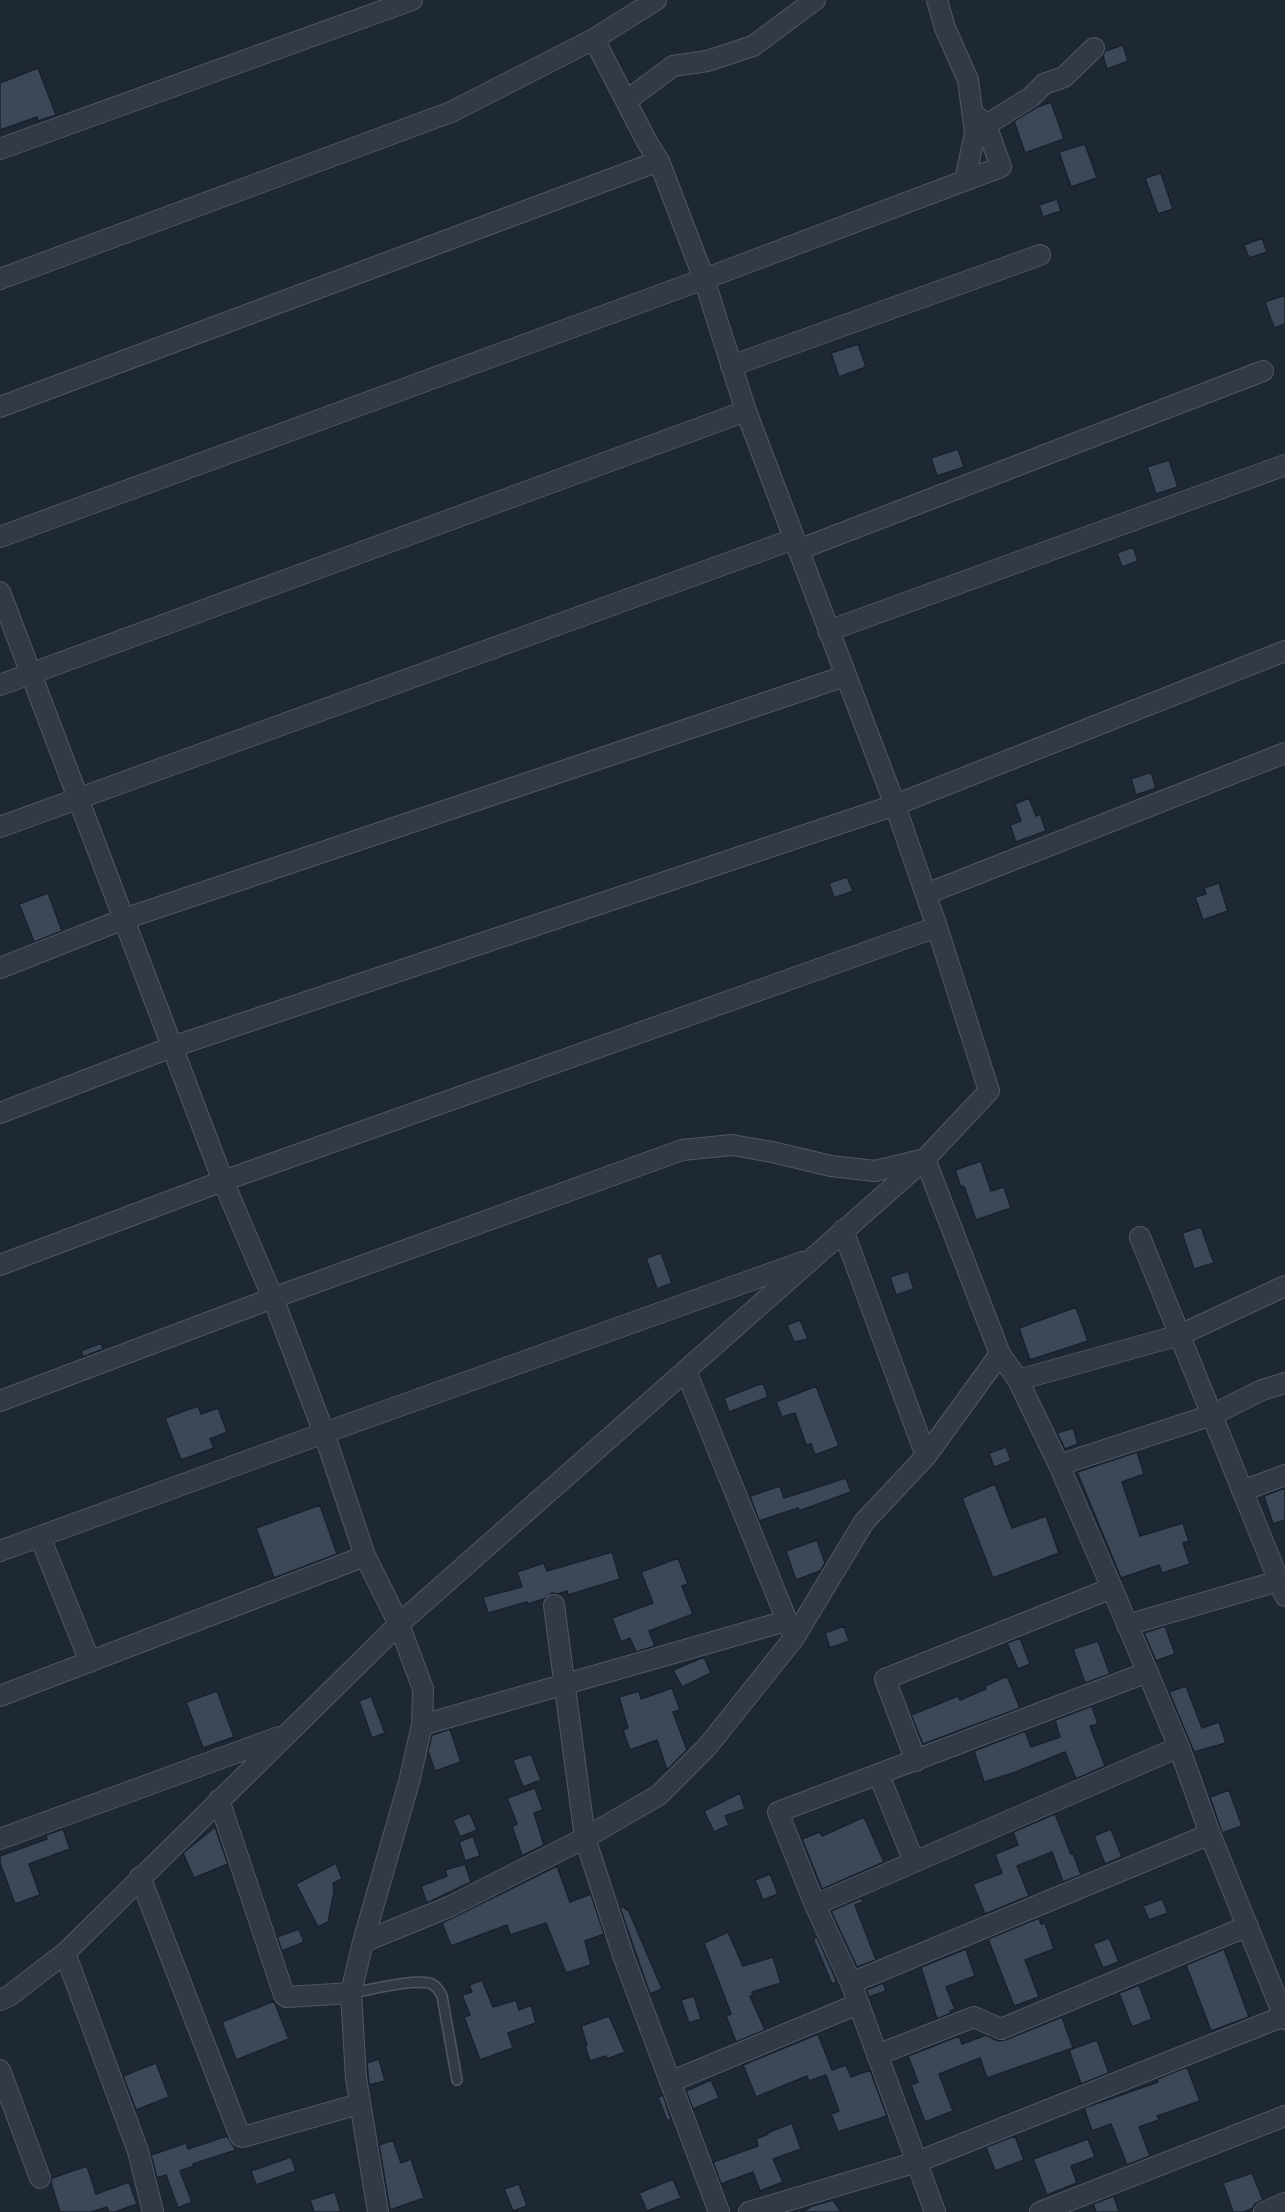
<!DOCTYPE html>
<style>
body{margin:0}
canvas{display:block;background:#1e2835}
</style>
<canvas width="1285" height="2212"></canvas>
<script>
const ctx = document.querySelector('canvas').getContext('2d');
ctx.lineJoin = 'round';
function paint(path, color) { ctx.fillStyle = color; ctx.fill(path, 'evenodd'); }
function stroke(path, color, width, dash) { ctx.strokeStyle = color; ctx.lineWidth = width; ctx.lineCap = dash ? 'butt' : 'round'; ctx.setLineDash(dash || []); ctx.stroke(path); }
const building = new Path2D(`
 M 1123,45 L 1128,61 L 1107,69 L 1103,56 L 1105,51 Z
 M 38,68 L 56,115 L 38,121 L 37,117 L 0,130 L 0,83 Z
 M 1051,102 L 1064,139 L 1025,153 L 1014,121 L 1037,107 Z
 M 1085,144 L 1097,178 L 1071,187 L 1059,152 Z
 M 1161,173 L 1173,209 L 1158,214 L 1145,178 Z
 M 1057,199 L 1061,211 L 1043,217 L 1039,205 Z
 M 1262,238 L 1267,252 L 1249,258 L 1244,245 Z
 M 1285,295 L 1285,324 L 1274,328 L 1265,302 Z
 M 858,344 L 866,367 L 839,377 L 831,353 Z
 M 958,449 L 964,467 L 937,476 L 931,458 Z
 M 1169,460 L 1178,487 L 1156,494 L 1147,467 Z
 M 1133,547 L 1138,561 L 1122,567 L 1117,553 Z
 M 1151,772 L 1156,788 L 1136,795 L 1131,779 Z
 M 1029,798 L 1036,816 L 1040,814 L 1046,831 L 1016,842 L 1010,825 L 1021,821 L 1015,804 Z
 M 847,877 L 853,891 L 834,898 L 829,883 Z
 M 1219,883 L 1228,911 L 1203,920 L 1195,897 L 1206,894 L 1204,888 Z
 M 48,893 L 62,931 L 34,942 L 19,904 Z
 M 981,1161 L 991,1191 L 1004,1187 L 1011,1208 L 976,1220 L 964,1186 L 961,1187 L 955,1170 Z
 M 1201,1227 L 1214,1263 L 1194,1269 L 1182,1233 Z
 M 661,1253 L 672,1283 L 657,1289 L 646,1258 Z
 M 908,1271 L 914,1289 L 896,1295 L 890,1277 Z
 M 1076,1307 L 1088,1341 L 1030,1360 L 1019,1328 Z
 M 800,1320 L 808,1339 L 794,1342 L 787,1325 Z
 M 101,1343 L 103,1349 L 83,1357 L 81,1351 Z
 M 763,1383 L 768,1397 L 729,1412 L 724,1398 Z
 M 816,1386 L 839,1446 L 815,1455 L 811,1444 L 806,1445 L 795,1413 L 782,1417 L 776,1402 Z
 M 198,1406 L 201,1414 L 218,1408 L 227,1432 L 210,1439 L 214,1448 L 181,1460 L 165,1418 Z
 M 1073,1428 L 1078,1444 L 1065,1449 L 1057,1433 Z
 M 1006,1447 L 1011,1461 L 994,1467 L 989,1453 Z
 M 1137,1452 L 1144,1474 L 1122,1482 L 1140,1536 L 1183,1523 L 1189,1541 L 1183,1543 L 1190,1564 L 1162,1573 L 1159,1565 L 1121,1578 L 1077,1472 Z
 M 846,1478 L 851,1492 L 799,1511 L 798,1508 L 759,1521 L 750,1496 L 780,1486 L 784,1498 Z
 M 995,1484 L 1012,1528 L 1046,1516 L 1059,1553 L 993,1578 L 962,1498 Z
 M 1285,1488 L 1285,1520 L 1273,1524 L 1264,1496 Z
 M 320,1505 L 337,1554 L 274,1578 L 256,1528 Z
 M 817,1540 L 825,1563 L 820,1571 L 796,1580 L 786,1551 Z
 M 612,1552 L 620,1579 L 568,1595 L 567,1591 L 558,1594 L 552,1593 L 544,1599 L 528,1604 L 527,1602 L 488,1613 L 483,1597 L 522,1587 L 517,1572 L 544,1563 L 547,1571 Z
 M 678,1558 L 688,1584 L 682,1586 L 693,1614 L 649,1631 L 655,1646 L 636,1652 L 630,1638 L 621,1642 L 612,1618 L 653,1603 L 641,1572 Z
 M 844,1626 L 849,1641 L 830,1648 L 825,1633 Z
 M 1165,1626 L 1175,1654 L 1156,1661 L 1144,1633 Z
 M 1020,1638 L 1030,1664 L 1018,1669 L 1007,1643 Z
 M 1098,1641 L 1110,1674 L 1085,1683 L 1073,1649 Z
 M 704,1657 L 711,1673 L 682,1687 L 673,1670 Z
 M 1007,1676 L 1020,1708 L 923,1744 L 911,1715 L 958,1696 L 960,1700 L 986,1689 L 985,1686 Z
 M 1186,1686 L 1202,1728 L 1219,1722 L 1226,1743 L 1194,1752 L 1169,1692 Z
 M 672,1688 L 680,1710 L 673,1712 L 687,1750 L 667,1770 L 657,1740 L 630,1750 L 623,1730 L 628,1728 L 619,1697 L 639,1691 L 641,1699 Z
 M 217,1691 L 234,1737 L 203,1748 L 186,1702 Z
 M 371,1696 L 385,1733 L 372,1738 L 359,1701 Z
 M 1092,1706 L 1098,1724 L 1090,1726 L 1105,1766 L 1076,1779 L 1065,1752 L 1013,1773 L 984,1782 L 974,1751 L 1025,1731 L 1031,1747 L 1060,1737 L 1055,1720 Z
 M 450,1729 L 461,1762 L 435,1771 L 428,1751 L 432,1735 Z
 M 531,1754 L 541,1780 L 523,1787 L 513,1760 Z
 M 535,1788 L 543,1810 L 534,1813 L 544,1845 L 522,1856 L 512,1826 L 517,1824 L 507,1798 Z
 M 1229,1790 L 1242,1826 L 1222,1833 L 1210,1797 Z
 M 740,1793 L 745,1809 L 725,1816 L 729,1825 L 714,1832 L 704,1811 Z
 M 470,1813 L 477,1830 L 460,1837 L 453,1820 Z
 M 1055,1814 L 1071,1854 L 1073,1853 L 1081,1875 L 1063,1882 L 1052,1852 L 1017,1866 L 1029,1896 L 985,1914 L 973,1884 L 1002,1873 L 995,1854 L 1018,1845 L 1013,1832 Z
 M 864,1817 L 884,1862 L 822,1889 L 802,1839 L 820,1832 L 822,1836 Z
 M 215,1827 L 228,1864 L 194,1878 L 183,1853 Z
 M 63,1829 L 70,1849 L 29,1864 L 40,1895 L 15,1904 L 0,1863 L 0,1856 L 47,1839 L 46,1835 Z
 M 1111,1829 L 1122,1857 L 1105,1864 L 1094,1836 Z
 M 473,1836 L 480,1856 L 465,1861 L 459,1842 Z
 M 336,1863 L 342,1879 L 333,1883 L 334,1892 L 328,1922 L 318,1927 L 296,1884 Z
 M 465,1864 L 471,1882 L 427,1903 L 421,1886 L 447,1876 L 445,1870 Z
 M 557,1866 L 570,1902 L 591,1894 L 604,1934 L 585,1941 L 591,1965 L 566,1973 L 546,1923 L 510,1935 L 507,1925 L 451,1946 L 442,1923 Z
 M 770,1874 L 778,1894 L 763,1900 L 755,1880 Z
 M 861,1898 L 863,1902 L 855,1905 L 876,1960 L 857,1967 L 831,1911 Z
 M 1162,1899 L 1168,1913 L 1149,1920 L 1143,1906 Z
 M 624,1906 L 626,1910 L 628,1909 L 662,1989 L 650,1994 L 620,1908 Z
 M 1039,1918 L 1041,1924 L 1045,1923 L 1054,1949 L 1025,1960 L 1039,1997 L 1014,2006 L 988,1939 Z
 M 299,1929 L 304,1942 L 282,1951 L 277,1937 Z
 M 728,1932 L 743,1966 L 773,1957 L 781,1983 L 752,1992 L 753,1995 L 750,1996 L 765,2030 L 736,2042 L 726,2016 L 731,2014 L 704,1943 Z
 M 817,1937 L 837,1982 L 832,1984 L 813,1939 Z
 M 1109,1938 L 1119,1962 L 1103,1968 L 1093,1944 Z
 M 966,1949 L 975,1976 L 946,1987 L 955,2009 L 950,2011 L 951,2013 L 937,2019 L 921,1967 Z
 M 1224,1949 L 1249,2017 L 1211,2031 L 1186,1965 Z
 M 482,1980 L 493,2007 L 516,2000 L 519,2010 L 531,2005 L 536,2023 L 508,2033 L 513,2048 L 480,2060 L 464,2017 L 470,2015 L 462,1995 L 472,1992 L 469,1985 Z
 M 883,1983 L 886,1991 L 869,1997 L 866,1990 Z
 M 1139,1985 L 1152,2019 L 1132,2027 L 1119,1993 Z
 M 694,1996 L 701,2019 L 689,2023 L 681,2000 Z
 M 274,2001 L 289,2039 L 236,2060 L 222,2022 Z
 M 609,2016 L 625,2052 L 607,2059 L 606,2056 L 590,2061 L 585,2046 L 587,2045 L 581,2026 Z
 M 1062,2017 L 1073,2048 L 987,2078 L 980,2058 L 939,2074 L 953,2111 L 925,2122 L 911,2085 L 918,2082 L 908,2056 L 959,2036 L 962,2044 L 986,2035 L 998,2041 L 1005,2040 Z
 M 818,2034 L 832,2070 L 846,2065 L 851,2077 L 870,2070 L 887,2116 L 838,2132 L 831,2114 L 839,2111 L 826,2075 L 809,2081 L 807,2076 L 756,2097 L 743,2065 Z
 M 1097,2040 L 1109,2073 L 1081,2084 L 1069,2050 Z
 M 379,2059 L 385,2081 L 369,2085 L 367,2063 Z
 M 156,2063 L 169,2097 L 136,2110 L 123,2076 Z
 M 1187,2067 L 1200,2101 L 1157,2116 L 1159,2120 L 1139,2127 L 1150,2156 L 1127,2165 L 1111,2124 L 1092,2131 L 1084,2108 L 1158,2082 L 1157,2079 Z
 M 711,2080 L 719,2098 L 693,2109 L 686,2091 Z
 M 663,2095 L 671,2119 L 667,2121 L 658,2097 Z
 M 792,2123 L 801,2149 L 773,2159 L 783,2182 L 760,2191 L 753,2172 L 721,2184 L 713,2162 L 758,2146 L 756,2139 L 768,2134 L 767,2133 Z
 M 227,2136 L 236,2150 L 193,2164 L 194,2166 L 180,2171 L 192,2202 L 178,2208 L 166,2175 L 157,2178 L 151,2155 L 186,2143 L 188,2149 Z
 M 1015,2136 L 1024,2160 L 995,2171 L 986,2147 Z
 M 1088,2139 L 1095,2157 L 1071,2166 L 1077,2183 L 1047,2195 L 1033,2159 Z
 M 393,2140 L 401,2163 L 411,2159 L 424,2198 L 390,2210 L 379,2145 Z
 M 291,2157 L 296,2171 L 256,2185 L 251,2171 Z
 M 87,2166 L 96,2194 L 129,2182 L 137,2204 L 115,2212 L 109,2212 L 107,2207 L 92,2212 L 60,2212 L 51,2183 L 52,2178 Z
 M 1252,2173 L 1263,2200 L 1255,2204 L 1253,2208 L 1244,2212 L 1233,2212 L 1223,2183 Z
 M 673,2179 L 681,2198 L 647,2211 L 639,2193 Z
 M 519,2184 L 527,2206 L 513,2211 L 504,2189 Z
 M 335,2192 L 341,2212 L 314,2212 L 310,2200 Z
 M 1114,2196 L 1119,2212 L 1096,2212 L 1093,2204 Z
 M 833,2200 L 841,2212 L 803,2212 L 812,2206 Z`);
const service = new Path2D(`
 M 351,1993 C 370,1990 411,1979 429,1983 C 436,1985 439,1990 442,1996 L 457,2080`);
const minor = new Path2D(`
 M 937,0 L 945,28 L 968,80 L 975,133 L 965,180
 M 626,101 L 673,66 L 707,61 L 753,46 L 815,0
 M 986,125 L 1031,97 L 1044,84 L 1064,77 L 1094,48
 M 0,149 L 412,0
 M 0,279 L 451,112 L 594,39 L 656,0
 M 731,366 L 1040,255
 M 0,407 L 659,161
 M 0,537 L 704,279 L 1001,167 L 986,125 L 972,112
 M 798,550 L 1263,371
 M 0,592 L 223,1181 L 273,1298 L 324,1433 L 365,1556 L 399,1624 L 423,1689 L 422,1725 L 409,1782 L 363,1942 L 351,1993 L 356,2078 L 378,2212
 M 828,631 L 1285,465
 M 0,685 L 746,411
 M 0,827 L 794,539
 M 926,894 L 1285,753
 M 0,968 L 124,919 L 845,676
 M 0,1113 L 172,1047 L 895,805 L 1285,651
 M 843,1230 L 926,1456
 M 1140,1237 L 1285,1596
 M 0,1265 L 223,1181 L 937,927
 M 1018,1380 L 1180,1335 L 1285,1286
 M 0,1401 L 273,1298 L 682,1150 L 732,1145 L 772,1152 L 831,1166 L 875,1171 L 925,1159 L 1000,1354 L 1018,1380 L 1059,1465 L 1112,1588 L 1179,1747 L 1210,1834 L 1285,2019
 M 1059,1465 L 1212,1415 L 1262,1390 L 1285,1383
 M 1242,1491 L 1285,1475
 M 40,1537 L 90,1662
 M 0,1551 L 324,1433 L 802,1262
 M 554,1605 L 585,1838 L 624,1958 L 719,2212
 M 1127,1625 L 1285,1579
 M 794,1638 L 864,1522 L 926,1456 L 1000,1354
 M 0,1696 L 365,1556
 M 422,1725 L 786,1621
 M 916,1761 L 885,1679 L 1112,1588
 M 879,1775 L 914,1862
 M 219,1800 L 284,1995 L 287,1997 L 351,1993
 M 0,1839 L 279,1737
 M 140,1877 L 240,2136 L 243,2137 L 359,2104
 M 815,1905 L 1179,1747
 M 363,1942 L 449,1907 L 585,1838 L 659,1795 L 707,1747 L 794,1638 L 686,1371
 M 65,1953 L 138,2151 L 153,2212
 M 851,1983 L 1210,1834
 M 0,2000 L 9,1996 L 65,1953 L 399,1624 L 925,1159 L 989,1091 L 937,927 L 895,805 L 746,411 L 704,279 L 659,161 L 647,142 L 594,39
 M 877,2055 L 974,2017 L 1001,2029 L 1248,1926
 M 0,2070 L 40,2178
 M 670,2082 L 858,2004
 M 749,2212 L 917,2162 L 1284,2016
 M 935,2212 L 851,1983 L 815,1905 L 778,1812 L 1148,1672
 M 1040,2212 L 1285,2116
 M 1264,2212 L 1285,2203`);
paint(building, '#3c4858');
stroke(building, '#19212c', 1.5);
stroke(service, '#4f5764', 12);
stroke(minor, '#4f5764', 22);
stroke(service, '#323a46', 9);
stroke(minor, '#323a46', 20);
</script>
